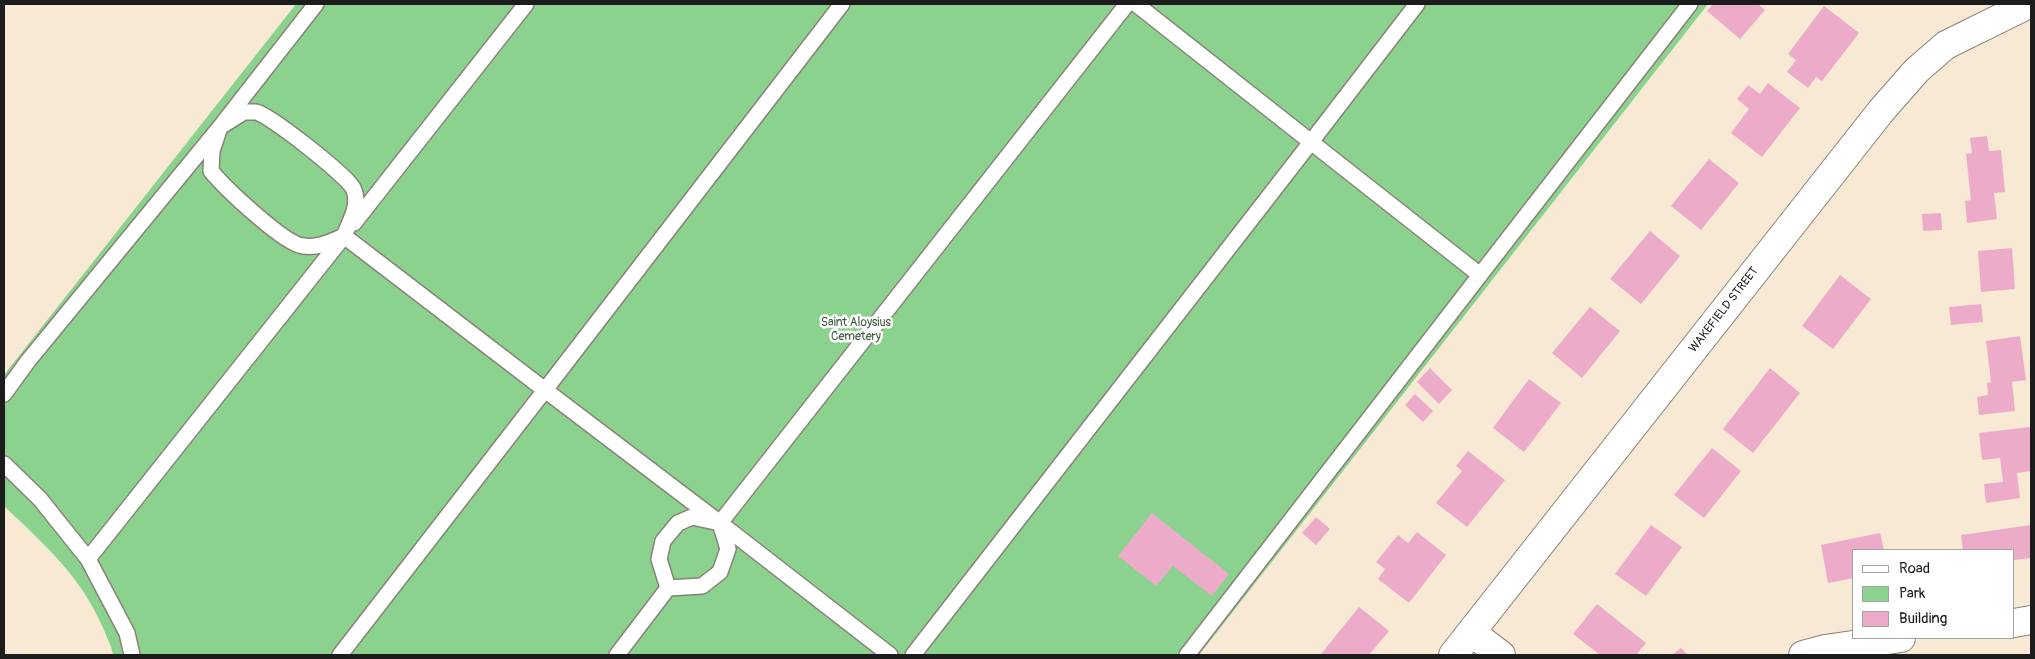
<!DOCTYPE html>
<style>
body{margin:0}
#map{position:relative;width:2035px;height:659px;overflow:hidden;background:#f8e9d5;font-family:Pangolin,sans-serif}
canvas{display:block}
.frame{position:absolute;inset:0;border:5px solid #1c1c1c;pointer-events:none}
.legend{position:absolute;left:1852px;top:549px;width:162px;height:90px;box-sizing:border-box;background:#fff;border:1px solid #a4a4a4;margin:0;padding:6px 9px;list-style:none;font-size:15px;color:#1c1c1c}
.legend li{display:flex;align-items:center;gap:10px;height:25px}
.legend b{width:25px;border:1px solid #a4a4a4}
</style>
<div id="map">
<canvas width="2035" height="659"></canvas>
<div class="frame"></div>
<ul class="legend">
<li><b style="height:6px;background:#fff"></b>Road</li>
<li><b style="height:14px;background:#8ad28e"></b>Park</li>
<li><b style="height:14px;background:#ecacc9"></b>Building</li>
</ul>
</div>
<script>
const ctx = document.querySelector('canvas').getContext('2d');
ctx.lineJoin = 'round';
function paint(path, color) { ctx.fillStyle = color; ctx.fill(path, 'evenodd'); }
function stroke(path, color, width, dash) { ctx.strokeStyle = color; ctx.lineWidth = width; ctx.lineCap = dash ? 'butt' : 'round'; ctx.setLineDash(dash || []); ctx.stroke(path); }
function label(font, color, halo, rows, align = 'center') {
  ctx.font = font + ' Pangolin,sans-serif'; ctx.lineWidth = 5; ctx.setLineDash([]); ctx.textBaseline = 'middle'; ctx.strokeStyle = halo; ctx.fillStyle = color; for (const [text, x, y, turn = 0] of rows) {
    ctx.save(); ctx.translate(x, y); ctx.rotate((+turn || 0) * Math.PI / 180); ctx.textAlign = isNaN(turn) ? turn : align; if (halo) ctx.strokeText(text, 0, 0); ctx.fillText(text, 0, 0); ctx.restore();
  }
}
const green = new Path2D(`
 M 296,4 L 1708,4 L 1199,655 L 113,655 C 112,647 107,638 104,630 C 81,576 45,545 4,506 L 4,375 Z`);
const building = new Path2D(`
 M 1713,4 L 1758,4 L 1765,10 L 1740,39 L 1707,11 Z
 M 1824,6 L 1859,33 L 1822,81 L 1816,77 L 1808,88 L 1787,72 L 1796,60 L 1788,54 Z
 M 1768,83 L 1800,108 L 1762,157 L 1731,133 L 1749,109 L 1737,99 L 1748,85 L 1760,94 Z
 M 1987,136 L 1989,151 L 2001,150 L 2005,192 L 1994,193 L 1997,219 L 1967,223 L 1965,201 L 1971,200 L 1966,154 L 1972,153 L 1970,138 Z
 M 1709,159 L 1739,183 L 1701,230 L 1671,206 Z
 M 1941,213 L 1942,230 L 1923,231 L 1922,214 Z
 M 1650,231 L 1680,256 L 1641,304 L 1610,279 Z
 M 2012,248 L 2015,289 L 1981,292 L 1978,251 Z
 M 1840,275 L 1871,299 L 1833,349 L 1802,326 Z
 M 1981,304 L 1983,322 L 1951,325 L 1949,307 Z
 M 1590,307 L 1620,331 L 1582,378 L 1552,353 Z
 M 2020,336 L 2026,380 L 2012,382 L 2015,411 L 1979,415 L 1977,397 L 1988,395 L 1987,383 L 1991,382 L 1986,341 Z
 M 1430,368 L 1452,390 L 1439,404 L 1417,382 Z
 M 1770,368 L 1800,393 L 1753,453 L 1723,429 Z
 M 1529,379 L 1561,403 L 1524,452 L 1493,428 Z
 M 1415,394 L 1433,411 L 1423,422 L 1405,405 Z
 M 2030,427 L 2031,471 L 2017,473 L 2020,498 L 1986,503 L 1984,484 L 2003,482 L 2000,458 L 1982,460 L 1979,433 Z
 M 1712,448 L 1741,471 L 1704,518 L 1674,495 Z
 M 1468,451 L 1505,480 L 1467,527 L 1436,503 L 1462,471 L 1456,466 Z
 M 1152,513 L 1229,574 L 1212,596 L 1173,566 L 1156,586 L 1118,556 Z
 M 1316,517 L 1330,529 L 1316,545 L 1302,533 Z
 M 1651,525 L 1682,547 L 1646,596 L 1615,574 Z
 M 2031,525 L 2031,558 L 2014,560 L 2014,550 L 1963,550 L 1961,535 Z
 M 1417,532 L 1446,555 L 1409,603 L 1378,579 L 1385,569 L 1376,562 L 1398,535 L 1408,543 Z
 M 1880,533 L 1884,550 L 1854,550 L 1854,578 L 1828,583 L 1821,545 Z
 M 1597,604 L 1646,643 L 1636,655 L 1600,655 L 1573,634 Z
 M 1359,607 L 1389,631 L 1369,655 L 1322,655 L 1321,654 Z
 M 1681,648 L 1688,655 L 1672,655 Z`);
const lane = new Path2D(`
 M 1417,4 L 1311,142 L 1480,275 L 1690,4
 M 244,112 C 248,112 252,112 256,112 C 270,115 346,175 353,188 C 361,203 350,221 344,236 C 330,242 319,248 303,246 C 284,244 225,188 211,171 L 212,151 L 220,127 Z
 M 354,223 L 526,4
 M 4,394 L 28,361 L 220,127 L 316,4
 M 4,464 L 40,499 L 88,559 L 344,236 L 545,390 L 842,4
 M 720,523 L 1127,4
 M 720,523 L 890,655
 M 88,559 L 127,633 L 132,655
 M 668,588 L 702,586 L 720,572 L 728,549 L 720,523
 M 340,655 L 545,390 L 720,523 L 692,517 L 678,523 L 663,541 L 659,559 L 668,588 L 617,655
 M 913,655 L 1311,142 L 1136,4
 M 1187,655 L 1480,275`);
const street = new Path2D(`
 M 2014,623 L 2031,620
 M 1471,632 L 1501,655
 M 1453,655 L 1881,111 L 1917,70 L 1946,45 L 2029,4
 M 1803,655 L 1825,649 L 1901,638`);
const streetNames = [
 ["WAKEFIELD STREET",1724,310,-52]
];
const parkNames = [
 ["Saint Aloysius",856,323],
 ["Cemetery",856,337]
];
paint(green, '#8ad28e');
paint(building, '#ecacc9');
stroke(lane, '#8a8278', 18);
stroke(street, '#8a8278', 30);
stroke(lane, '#fff', 15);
stroke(street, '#fff', 28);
label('12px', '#1c1c1c', '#fff', streetNames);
label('12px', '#425c44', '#fff', parkNames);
</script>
